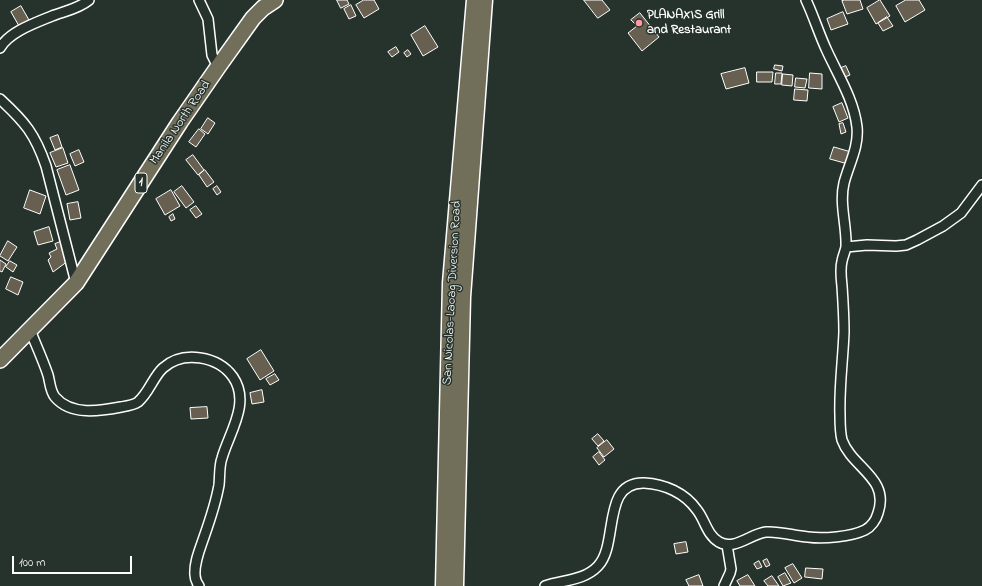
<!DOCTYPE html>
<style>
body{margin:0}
#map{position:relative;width:982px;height:586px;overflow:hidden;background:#26332d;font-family:"Indie Flower",sans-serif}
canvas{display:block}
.scale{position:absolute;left:12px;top:556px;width:120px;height:18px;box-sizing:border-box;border:2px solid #fff;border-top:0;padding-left:5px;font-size:12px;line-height:14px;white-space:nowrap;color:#fff;-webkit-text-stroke:3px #26332d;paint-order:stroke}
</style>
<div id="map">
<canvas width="982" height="586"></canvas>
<div class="scale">100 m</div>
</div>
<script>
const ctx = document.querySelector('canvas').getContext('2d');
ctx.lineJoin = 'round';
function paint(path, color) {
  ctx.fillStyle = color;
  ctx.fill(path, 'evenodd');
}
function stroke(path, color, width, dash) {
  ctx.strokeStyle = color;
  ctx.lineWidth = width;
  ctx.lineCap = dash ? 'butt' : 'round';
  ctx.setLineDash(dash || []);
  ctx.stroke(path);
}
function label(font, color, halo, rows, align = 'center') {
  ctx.font = font + ' "Indie Flower",sans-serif';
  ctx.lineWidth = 3;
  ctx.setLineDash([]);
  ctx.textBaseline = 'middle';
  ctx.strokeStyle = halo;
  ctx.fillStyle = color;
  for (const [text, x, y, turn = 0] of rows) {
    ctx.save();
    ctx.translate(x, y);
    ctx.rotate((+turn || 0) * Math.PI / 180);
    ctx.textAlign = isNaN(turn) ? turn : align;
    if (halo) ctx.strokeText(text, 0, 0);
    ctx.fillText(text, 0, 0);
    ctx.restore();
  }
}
const building = new Path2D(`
 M337 0H347L349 4 341 8Z
 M364 0H374L379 9 364 18 356 5Z
 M584 0H602L610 10 598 18Z
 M845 0H860L863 9 847 14 842 1Z
 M880 0 890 16 876 24 867 8Z
 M906 0H919L925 10 905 22 896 6Z
 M351 5 356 16 349 19 344 9Z
 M21 6 29 20 19 26 11 12Z
 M843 12 848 24 831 30 827 19Z
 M640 13 659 37 642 51 628 33 637 26 631 20Z
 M887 17 893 26 883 31 878 23Z
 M425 26 438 47 423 56 411 35Z
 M396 47 399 52 392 57 388 52Z
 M408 50 411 54 407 57 404 53Z
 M775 65 783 66 782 71 774 69Z
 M846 66 850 75 845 77 841 68Z
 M745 68 749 83 726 89 721 74Z
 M757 72H773L772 82H757Z
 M776 73H782L781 84H775Z
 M810 73 822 74V89L809 88Z
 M783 74 793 75 792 86 782 85Z
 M796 78 807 79 805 88 795 87Z
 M795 89 808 90 807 101 794 100Z
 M842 103 848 118 839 122 833 107Z
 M208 118 215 123 208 134 201 129Z
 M843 123 846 132 841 134 839 124Z
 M199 129 205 134 196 147 189 142Z
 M58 135 62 147 55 150 50 138Z
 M834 147 851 152 848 164 830 159Z
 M63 148 68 163 56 167 50 153Z
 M79 150 84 162 75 166 70 154Z
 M193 155 204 170 198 175 186 160Z
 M70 165 79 190 66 195 57 170Z
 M205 170 214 182 207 187 199 175Z
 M182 186 194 202 186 208 174 192Z
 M217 186 221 192 217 195 213 189Z
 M30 190 46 196 40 214 24 208Z
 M171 190 180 206 165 215 156 199Z
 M78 202 81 218 70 220 67 204Z
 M196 206 202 214 196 218 190 210Z
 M173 214 175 219 171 221 169 217Z
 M49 227 53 241 38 245 34 232Z
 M8 241 17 247 8 261 0 256Z
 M63 241 68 261 53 272 48 260 51 257 49 253 57 249 55 244Z
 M0 260 6 264 2 272 0 271Z
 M10 261 17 265 13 272 6 267Z
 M11 277 23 282 18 295 6 289Z
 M261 350 274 371 260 380 247 359Z
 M275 374 279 380 270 385 266 379Z
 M262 390 264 402 252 404 250 393Z
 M207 407 208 418 191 419 190 408Z
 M598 434 604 441 598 446 592 439Z
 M607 440 614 449 604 457 597 448Z
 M599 452 605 460 599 465 593 457Z
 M686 542 688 552 676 554 674 544Z
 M767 559 770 565 766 567 763 561Z
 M759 561 762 567 757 569 754 564Z
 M793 564 802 578 794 583 785 568Z
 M806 568 823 569 822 579 805 577Z
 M785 573 791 583 783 586 778 577Z
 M699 575 703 586H689L686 580Z
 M748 575 755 586H740L737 581Z
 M772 576 779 586H768L764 581Z`);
paint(building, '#675f50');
stroke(building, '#fff', 1);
const minor = new Path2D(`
 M199 0 208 19 212 55 218 67
 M806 0C814 17 819 34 827 51 838 75 854 100 857 127 859 147 849 164 844 183 839 204 847 226 846 247
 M0 48C9 32 35 23 52 16 65 11 78 9 89 0
 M0 99C25 122 35 134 46 166L76 283
 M30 330C36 345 43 360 48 375 50 382 50 391 55 397 71 416 100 411 121 407 127 406 134 405 138 402 149 393 153 377 163 368 183 350 218 356 233 377 251 403 229 433 222 458 219 466 220 476 219 485 216 502 210 520 204 537 200 549 194 562 195 575 195 579 197 583 199 586
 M545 586C562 580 584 581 598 566 619 544 601 482 644 483 665 484 685 493 697 510 705 520 707 535 719 542 734 551 750 534 766 532 780 531 794 536 808 537 823 539 851 537 865 530 871 527 876 520 878 513 890 478 852 468 842 440 840 432 840 423 840 415 839 387 843 360 844 332 844 317 843 301 842 286 841 277 840 269 842 261 843 256 845 252 846 247L867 245 896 246 906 245 917 240 943 226 961 213 982 185
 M724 586 730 573 731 569 727 545`);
const primary = new Path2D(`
 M443 586 450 283 474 0
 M456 586 463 297 485 0`);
const trunk = new Path2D(`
 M0 360 76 283 180 122 218 67 253 18 263 8 275 0`);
stroke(minor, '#fff', 12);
stroke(primary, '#fff', 17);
stroke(trunk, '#fff', 18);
stroke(minor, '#26332d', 9);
stroke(primary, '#716e59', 14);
stroke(trunk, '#716e59', 15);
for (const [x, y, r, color] of [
 [639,23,4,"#ff9aa2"]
]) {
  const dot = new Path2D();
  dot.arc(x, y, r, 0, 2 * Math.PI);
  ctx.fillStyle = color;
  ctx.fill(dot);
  stroke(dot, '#26332d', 1.5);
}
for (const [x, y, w] of [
 [141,183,12]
]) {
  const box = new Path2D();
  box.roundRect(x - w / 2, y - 10, w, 20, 3);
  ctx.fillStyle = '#26332d';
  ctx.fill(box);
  stroke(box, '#fff', 1);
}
label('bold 12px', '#fff', null, [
 ["1",141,183]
]);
label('bold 13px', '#fff', '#26332d', [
 ["PLANAXIS Grill",647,16],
 ["and Restaurant",647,31]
], 'left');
label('13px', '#fff', '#26332d', [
 ["Manila North Road",181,123,-56],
 ["San Nicolas-Laoag Diversion Road",453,293,-87]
]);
</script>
